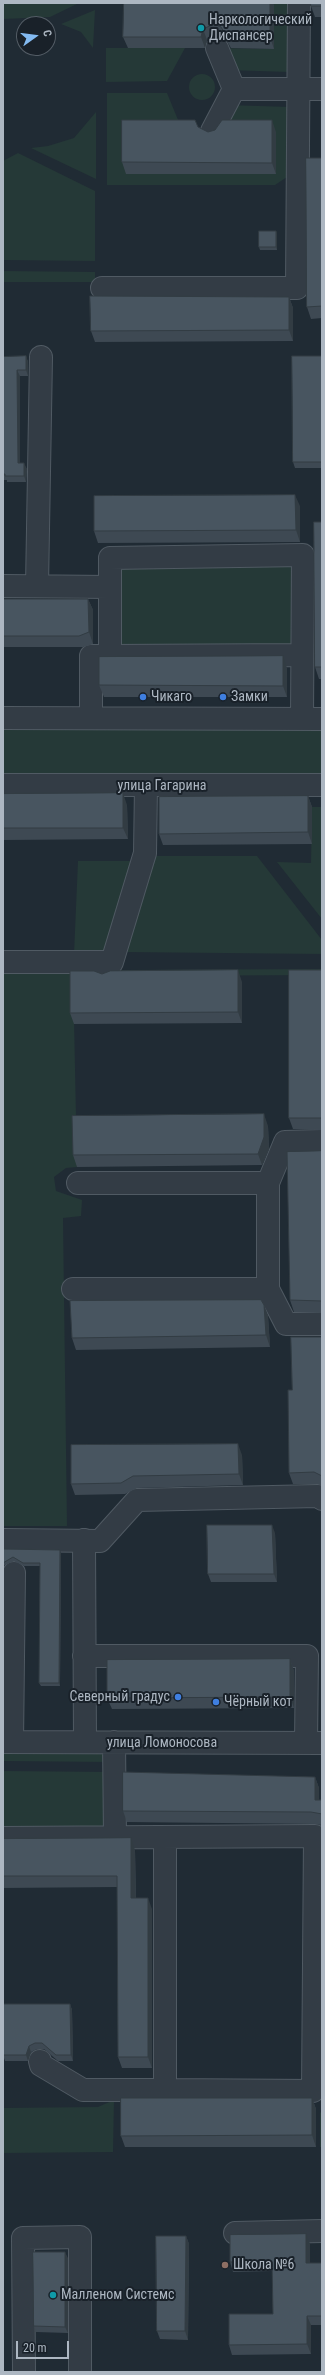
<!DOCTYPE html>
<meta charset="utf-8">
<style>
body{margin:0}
#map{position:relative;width:325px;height:2375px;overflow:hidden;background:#202b34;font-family:"Roboto Condensed",sans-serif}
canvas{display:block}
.frame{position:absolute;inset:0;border:4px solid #adb7c2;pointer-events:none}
.north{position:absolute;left:16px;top:16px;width:40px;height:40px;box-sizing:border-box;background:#192129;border:1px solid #545d66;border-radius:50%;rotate:76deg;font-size:11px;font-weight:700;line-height:16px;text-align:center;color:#adb7c2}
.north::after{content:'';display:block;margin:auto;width:14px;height:18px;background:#83baf1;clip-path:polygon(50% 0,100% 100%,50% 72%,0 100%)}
.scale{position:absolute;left:16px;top:2341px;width:53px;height:18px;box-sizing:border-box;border:2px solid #adb7c2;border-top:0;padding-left:5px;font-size:12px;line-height:14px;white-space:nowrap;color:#adb7c2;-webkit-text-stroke:3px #192129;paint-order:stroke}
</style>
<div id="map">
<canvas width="325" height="2375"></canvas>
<div class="frame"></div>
<div class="north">С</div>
<div class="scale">20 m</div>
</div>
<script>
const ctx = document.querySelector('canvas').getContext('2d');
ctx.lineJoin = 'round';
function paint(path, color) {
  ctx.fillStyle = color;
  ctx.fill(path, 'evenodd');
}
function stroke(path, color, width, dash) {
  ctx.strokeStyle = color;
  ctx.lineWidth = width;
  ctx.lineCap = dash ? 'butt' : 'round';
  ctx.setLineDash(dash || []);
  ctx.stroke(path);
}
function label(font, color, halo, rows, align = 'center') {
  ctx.font = font + ' "Roboto Condensed",sans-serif';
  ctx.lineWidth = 4;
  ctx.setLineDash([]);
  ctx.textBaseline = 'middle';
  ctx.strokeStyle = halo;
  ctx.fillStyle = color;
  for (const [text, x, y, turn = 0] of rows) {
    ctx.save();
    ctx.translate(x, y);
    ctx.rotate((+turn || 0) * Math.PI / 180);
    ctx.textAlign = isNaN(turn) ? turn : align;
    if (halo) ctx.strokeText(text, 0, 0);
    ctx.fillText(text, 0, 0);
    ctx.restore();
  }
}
paint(new Path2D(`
 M3 3H79L50 17 3 19Z
 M263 3H289L290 72 226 70 217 48 274 49Z
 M95 10 93 48 81 32 61 24Z
 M106 48H185L167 81 106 82Z
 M189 87a13 13 0 1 1 26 0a13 13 0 1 1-26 0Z
 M107 93H167L183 132 212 131 226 105 291 107 290 175 275 185H107Z
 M96 112V179L31 148 48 146 74 138Z
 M18 153 95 191V261L3 260V161Z
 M3 271 95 272V282H3Z
 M312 559V649L113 651V561Z
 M3 727 322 728V775L3 774Z
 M312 807H322V919L277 862 311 863Z
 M149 856H257L322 940V954L124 952Z
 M78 861H134L108 954H74Z
 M3 969H73L77 1167 66 1168 54 1177 56 1191 82 1200 81 1216 63 1218 67 1526H3Z
 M322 969V975L125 976 121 970Z
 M3 1748H111V1762L3 1761Z
 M3 1771 111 1772 113 1834 3 1836Z
 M114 2100 113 2152 3 2153V2108L98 2107Z
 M320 2112 322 2114V2147H320Z`), '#253937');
const minor = new Path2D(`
 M217 48 234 89H322
 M212 131 234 89
 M102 288H297L299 3
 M3 586 110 587
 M37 586 41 357
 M301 655 110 656V558L303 555 302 719
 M3 718 322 719
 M91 718V656H110
 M3 785H322
 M3 962H112
 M106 973 112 962 145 853 146 786
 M322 1141 285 1142 268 1183V1289L286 1324H322
 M78 1183H268
 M73 1289H268
 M3 1540 100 1541 137 1500 318 1496 322 1499
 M84 1540 85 1742
 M84 1656H307L306 1743
 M3 1742 322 1743
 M12 1742 14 1573
 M114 1742 115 1837
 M3 1838 315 1836 313 2091 165 2090V1837
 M40 2061 41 2065 83 2090H165
 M235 2233 322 2231
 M24 2372 23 2238 80 2237V2372`);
stroke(minor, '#505a63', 24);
stroke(minor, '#333c45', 22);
paint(new Path2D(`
 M270 3H273L274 7V49L231 48 225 38 218 36 207 40 205 48H128L123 37Z
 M322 3V17H315L311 6Z
 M198 127 208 132 215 130 276 132V174H126L122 162Z
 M322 158V318L311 319 307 307Z
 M276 231 277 234V250H260L259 247Z
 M289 297 293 308V341L95 342 91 331Z
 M26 356 28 362V376H20V463L27 469 26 482H7V480H3V357Z
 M322 356V468H295L293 462Z
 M300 506V542L98 543 94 531Z
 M322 522V679H319L315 667Z
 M3 599H88L93 610V644L83 647H3Z
 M287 668V697H104L99 685Z
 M3 794 127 805 128 839 3 840Z
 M308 796 312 807V844L163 845 159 834Z
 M322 970V1130L293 1129 289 1118Z
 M102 974 242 982V1023L74 1024 70 1013Z
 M268 1126 269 1149 262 1165 77 1167 73 1155Z
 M322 1151V1313L294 1312 290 1300Z
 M264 1305 268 1316 270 1347 76 1350 72 1338Z
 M322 1337V1485L318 1484H293L289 1473 292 1390Z
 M242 1455 243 1485 137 1488 125 1494 75 1495 71 1484Z
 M275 1533 277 1582H211L208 1574Z
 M3 1549 60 1550 61 1553 60 1686H41L39 1683 40 1566H24L14 1561 3 1566Z
 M290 1659 294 1671V1708L112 1709 107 1698Z
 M315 1777 319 1788V1800H322V1825L315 1824 127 1822 123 1811Z
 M3 1839 135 1850 136 1898 152 1909V2068H122L118 2057 117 1887 3 1888Z
 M70 2004 72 2010 73 2061H58L44 2049H37L31 2052 28 2061H5L3 2055Z
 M312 2098 316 2109V2147H125L121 2136Z
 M186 2236 189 2244 188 2340 160 2339 157 2331Z
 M310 2244V2263H322V2325H311V2354L232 2355 229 2345 273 2314 272 2271 233 2272 230 2262Z
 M68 2258V2333L36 2332 34 2326Z`), '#3e4953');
paint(new Path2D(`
 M270 3H273L274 7V49L270 37Z
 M203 29 207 40 205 48 201 37Z
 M272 120 276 132V174L272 163Z
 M276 231 277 234V250L276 247Z
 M289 297 293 308V341L289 330Z
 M26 356 28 362V376L26 370Z
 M17 370 20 376V469L18 463Z
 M24 463 27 469 26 482 24 476Z
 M295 495 300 506V542L296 530Z
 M88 599 93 610V644L89 632Z
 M283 656 287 668V697L283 686Z
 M123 793 127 805 128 839 123 828Z
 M308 796 312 807V844L308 832Z
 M238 970 242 982V1023L238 1012Z
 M264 1114 268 1126 269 1149 262 1165 258 1154Z
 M264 1305 268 1316 270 1347 266 1335Z
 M238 1444 242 1455 243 1485 239 1474Z
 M272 1525 275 1533 277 1582 274 1574Z
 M60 1550 61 1553 60 1686 59 1683Z
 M290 1659 294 1671V1708L290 1697Z
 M315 1777 319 1788V1812L315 1800Z
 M131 1838 135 1850 136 1909 131 1898Z
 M148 1898 152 1909V2068L148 2057Z
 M70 2004 72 2010 73 2061 71 2055Z
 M29 2046 31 2052 28 2061 26 2055Z
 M312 2098 316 2109V2147L312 2135Z
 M306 2234 310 2244V2273L306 2263Z
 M186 2236 189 2244 188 2340 185 2331Z
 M65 2252 68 2258V2333L65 2327Z
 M307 2316 311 2325V2354L307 2344Z`), '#323c43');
const building = new Path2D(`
 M124 3H270V37H227L221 27 214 24 203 29 201 37H123Z
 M311 3H322V6H311Z
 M122 120H195L198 127 208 132 215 130 222 120H272V163L122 162Z
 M306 158H322V306L307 307Z
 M259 231H276V247H259Z
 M90 296 289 297V330L91 331Z
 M26 356V370H17L18 463H24V476H5V474H3V357Z
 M292 356H322V462H293Z
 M295 495 296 530 94 531V496Z
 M314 522H322V667H315Z
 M3 599H88L89 632 79 636H3Z
 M283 656V686L99 685V657Z
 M123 793V828H3V794Z
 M308 796V832L159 834V797Z
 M238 970V1012L70 1013V971H94L102 974 110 971Z
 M289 970H322V1118H289Z
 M264 1114V1137L258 1154 73 1155 72 1116Z
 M322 1151V1301L290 1300 287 1152Z
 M261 1300 264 1305 266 1335 72 1338 70 1301Z
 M291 1337H322V1476L314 1472 289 1473 288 1390H292Z
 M238 1444 239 1474 133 1476 121 1483 71 1484V1445Z
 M207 1525H272L274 1574H208Z
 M3 1549 60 1550 59 1683H39L40 1563H23L13 1557 3 1563Z
 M290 1659V1697L107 1698V1660Z
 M123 1772 315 1777V1800H322V1814L311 1812 123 1811Z
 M131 1838V1898H148V2057H118L117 1876H3V1839Z
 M3 2004H70L71 2055H56L42 2043H35L29 2046 26 2055H3Z
 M121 2098H312V2135L121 2136Z
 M306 2234V2263H322V2316H307V2344L229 2345V2314H273L272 2262H230V2235Z
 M156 2236H186L185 2331H157Z
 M33 2252H65V2327L34 2326Z`);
paint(building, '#485560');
stroke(building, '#323c43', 1);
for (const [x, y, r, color] of [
 [201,28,4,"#0f9aa8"],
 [143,697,4,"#3f7fe0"],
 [223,697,4,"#3f7fe0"],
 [178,1697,4,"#3f7fe0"],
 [216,1702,4,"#3f7fe0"],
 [225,2265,4,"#8d6e63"],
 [53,2295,4,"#0f9aa8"]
]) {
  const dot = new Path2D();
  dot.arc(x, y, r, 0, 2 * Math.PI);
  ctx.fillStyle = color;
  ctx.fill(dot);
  stroke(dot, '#192129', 1.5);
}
label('14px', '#adb7c2', '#192129', [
 ["Наркологический",209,20],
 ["Диспансер",209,36],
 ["Чикаго",151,697],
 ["Замки",231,697],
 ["Северный градус",170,1697,"right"],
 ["Чёрный кот",224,1702],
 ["Школа №6",233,2265],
 ["Малленом Системс",61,2295]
], 'left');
label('14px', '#adb7c2', '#192129', [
 ["улица Гагарина",162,786],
 ["улица Ломоносова",162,1743]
]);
</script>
